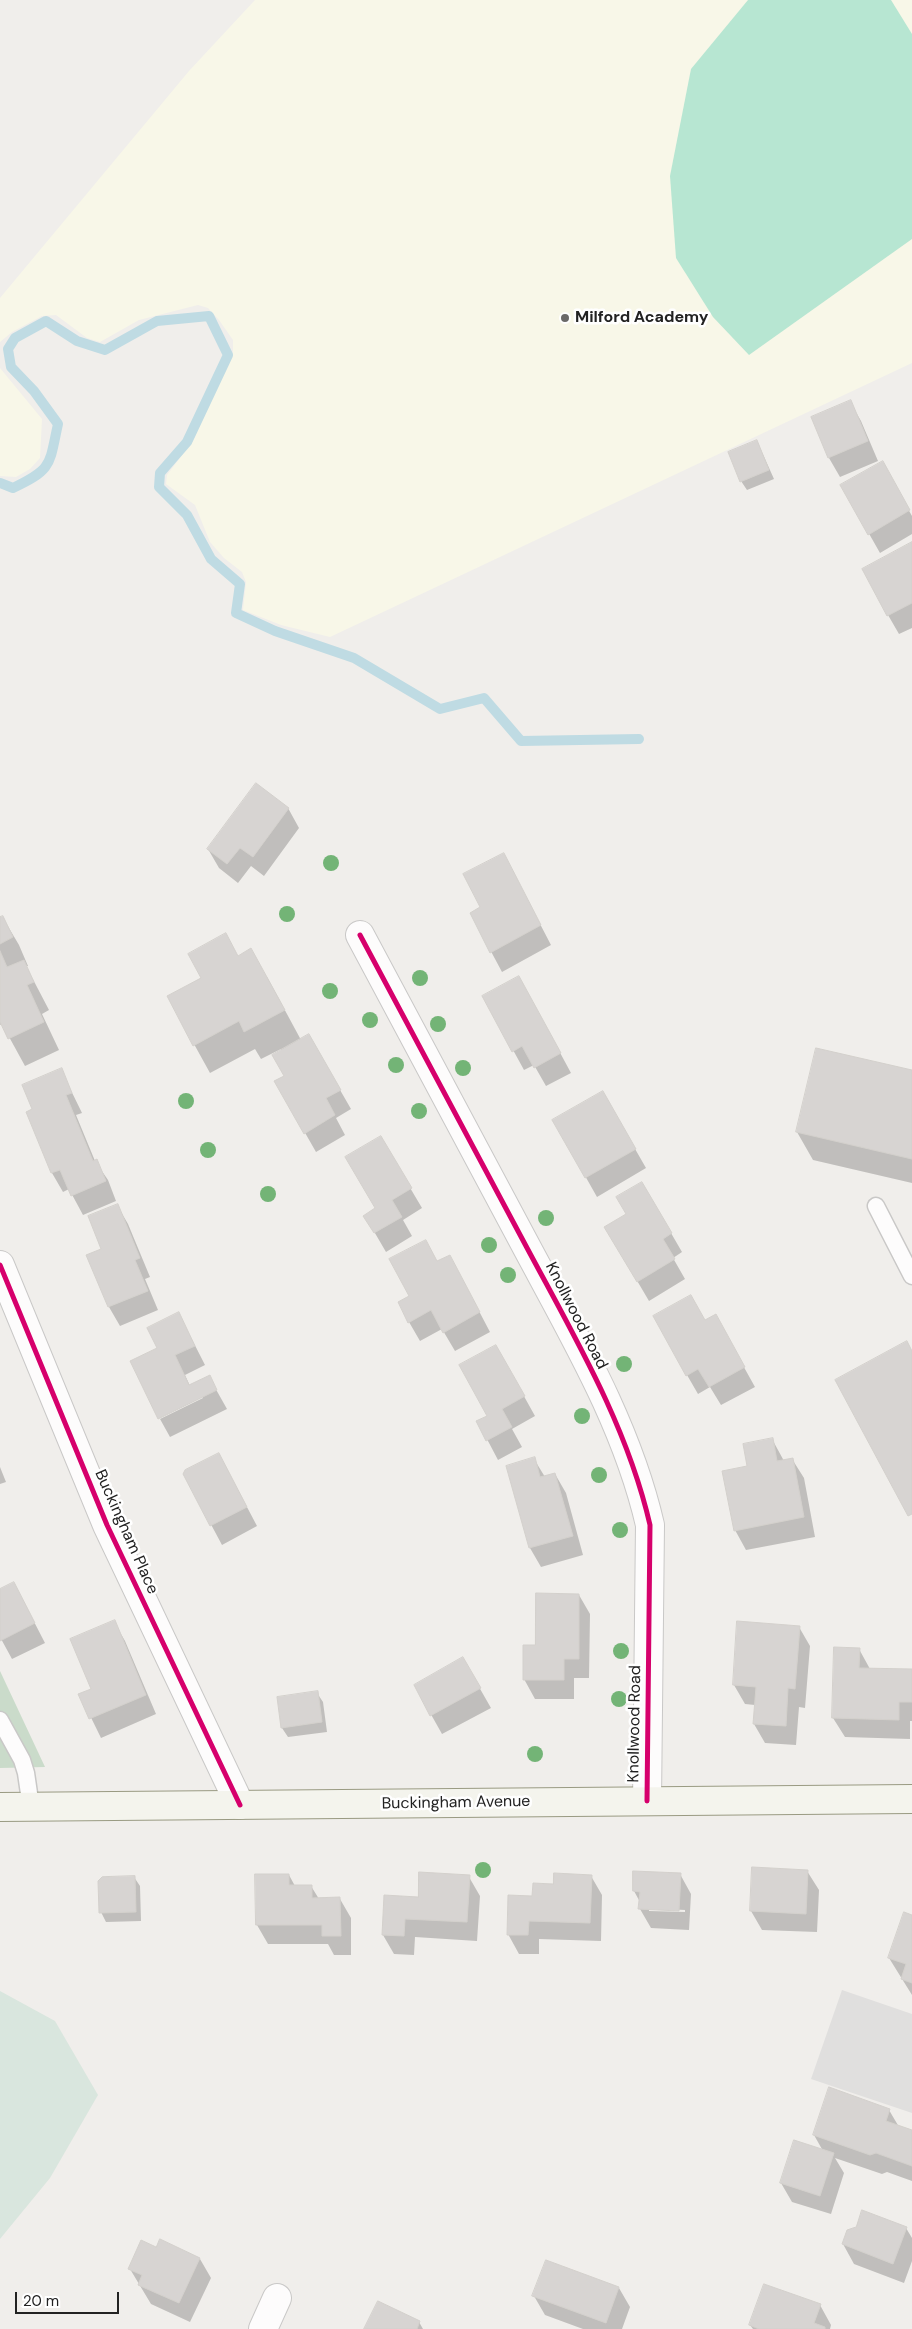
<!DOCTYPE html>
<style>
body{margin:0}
#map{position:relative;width:912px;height:2329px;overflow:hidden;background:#f0eeeb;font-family:"DM Sans",sans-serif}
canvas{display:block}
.scale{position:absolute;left:15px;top:2292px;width:104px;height:22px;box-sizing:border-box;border:2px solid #222;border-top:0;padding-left:6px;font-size:15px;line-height:18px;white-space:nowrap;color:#222;-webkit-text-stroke:4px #fff;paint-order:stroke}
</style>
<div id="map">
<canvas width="912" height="2329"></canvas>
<div class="scale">20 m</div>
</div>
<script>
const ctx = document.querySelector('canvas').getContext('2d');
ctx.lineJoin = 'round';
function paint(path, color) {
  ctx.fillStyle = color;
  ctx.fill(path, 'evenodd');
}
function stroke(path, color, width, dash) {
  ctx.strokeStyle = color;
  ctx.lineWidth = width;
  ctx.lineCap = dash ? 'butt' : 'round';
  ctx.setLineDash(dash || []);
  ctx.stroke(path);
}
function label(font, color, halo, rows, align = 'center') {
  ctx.font = font + ' "DM Sans",sans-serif';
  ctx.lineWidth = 5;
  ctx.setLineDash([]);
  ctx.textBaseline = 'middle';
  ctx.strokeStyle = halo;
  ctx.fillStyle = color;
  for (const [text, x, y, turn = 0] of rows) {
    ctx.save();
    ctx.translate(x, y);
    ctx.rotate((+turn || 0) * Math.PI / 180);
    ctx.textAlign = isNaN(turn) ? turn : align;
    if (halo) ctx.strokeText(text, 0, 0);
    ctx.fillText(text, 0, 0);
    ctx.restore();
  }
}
paint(new Path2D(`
 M255 0H912V363L330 637 281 625 243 610 246 582 242 572 224 558 210 542 195 505 166 484 167 475 193 441 233 352V340L219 320 208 308 198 305 139 320 100 342 87 338 56 315 42 316 12 332 0 342V298L189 71Z
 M0 368 42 419 40 458 30 469 16 477 0 476Z`), '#f8f7e8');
paint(new Path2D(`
 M0 1991 55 2021 98 2095 50 2178 0 2239Z`), '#d9e6de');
paint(new Path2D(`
 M0 1671 45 1767 0 1768Z`), '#cadbca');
paint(new Path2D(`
 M748 0H891L912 34V239L749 355 713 317 676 258 670 176 691 69Z`), '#b7e6d2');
paint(new Path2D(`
 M842 1990 912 2014V2113L811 2079Z`), '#e0dfde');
paint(new Path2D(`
 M850 402 861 421 878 461 840 477 829 458 812 417Z
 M757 441 774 479 747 490 741 481Z
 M882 463 912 516V534L880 553 842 486Z
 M912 543V628L899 634 888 615Z
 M288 808 299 828 264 876 251 866 238 883 219 868 208 849Z
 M514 874 551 945 502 972 471 914 482 908Z
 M3 918 19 945 28 966H26L49 1010 42 1014 59 1050 25 1066 2 1024 0 1025V919Z
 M238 957 267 977 301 1040 309 1036 351 1109 336 1118 345 1135 316 1152 276 1082 285 1076 281 1049 261 1059 255 1049 210 1073 168 997Z
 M484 997H530L571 1073 546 1086 534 1065 524 1070Z
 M61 1070 82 1113 76 1115 95 1161 108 1180 116 1201 83 1215 69 1189 63 1192 52 1173 27 1112 33 1110Z
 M912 1071V1183L813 1160 797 1132Z
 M603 1093 646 1168 597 1197 554 1121Z
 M380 1137 422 1208 403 1220 412 1236 386 1252 365 1216 377 1208Z
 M642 1183 682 1252 673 1258 685 1279 649 1301 606 1228 628 1215Z
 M117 1205 128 1224 150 1277 145 1279 158 1310 120 1326 109 1307 103 1250Z
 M437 1263 460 1275 490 1332 455 1351 442 1329 420 1341 409 1322Z
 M179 1314 205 1365 185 1375 190 1386 209 1377 227 1409 170 1437 160 1419 203 1398 202 1396 159 1417V1349Z
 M704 1322 726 1335 755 1387 721 1405 710 1387 698 1394 687 1375Z
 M496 1346 535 1416 512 1429 522 1447 498 1460 478 1422 489 1416Z
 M772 1439 784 1461 792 1459 804 1478 815 1537 746 1550 735 1530 748 1467Z
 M219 1454 257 1526 222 1545 184 1474Z
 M534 1459 545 1477 555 1474 566 1493 583 1555 541 1567 530 1548 508 1467Z
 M0 1467 6 1482 0 1484Z
 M14 1583 45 1643 12 1659 0 1637V1590Z
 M579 1595 590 1614 589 1678H574V1699H535L524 1679 536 1646Z
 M114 1622 125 1641 156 1714 101 1738 80 1695 93 1689Z
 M799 1627 810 1646 805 1708 799 1707 796 1745 765 1743 754 1724 755 1705 745 1704 734 1685Z
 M859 1649 870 1669 912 1671V1721H910V1739L845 1737 833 1718Z
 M463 1659 491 1708 442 1734 415 1686Z
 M317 1693 323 1702 327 1732 288 1737 282 1728Z
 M807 1871 819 1890 817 1932 762 1930 751 1911Z
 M680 1874 691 1894 689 1930 651 1928 640 1909V1902L634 1891ZM649 1908 685 1910V1912L649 1911Z
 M289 1875 295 1886H311L319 1899H340L351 1918V1955H334L328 1944H268L257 1925Z
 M591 1876 602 1895 601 1941 539 1939V1954H519L508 1934 533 1897 554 1885Z
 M134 1877 140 1886 141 1921 106 1922 101 1912Z
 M469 1877 480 1896 477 1941 415 1937 414 1955 394 1954 383 1935 419 1899Z
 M912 1916V1995L889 1958Z
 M889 2110 899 2127 912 2131V2181L887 2172 882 2174 835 2158 844 2173 831 2214 792 2202 781 2183 823 2151 814 2135Z
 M906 2228 912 2238V2261L904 2283 854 2264 843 2244 848 2231Z
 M156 2249 200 2259 211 2278 190 2322 151 2304 130 2269Z
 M546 2261 619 2288 630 2307 622 2329H583L545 2315 534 2296Z
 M820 2305 831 2325 830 2329H753L750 2325Z
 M419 2322 423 2329H366Z`), '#0003');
stroke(new Path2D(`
 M0 483 13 488C53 469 49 465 58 424L34 391 11 367 8 349 15 338 46 321 77 341 105 350 157 321 209 316 228 355 187 442 160 473 159 487 187 515 211 559 240 584 236 613 275 631 354 658 440 709 484 698 521 741 639 739`), '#bfdbe3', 10);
const building = new Path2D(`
 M851 400 868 441 828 458 811 417Z
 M757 440 769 470 740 482 728 452Z
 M883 461 910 510 868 535 840 485Z
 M912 542V603L887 616 862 569Z
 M256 783 289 808 253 857 240 848 227 864 207 849Z
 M504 853 541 925 490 953 470 913 480 907 463 874Z
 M3 916 13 937 0 944V917Z
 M226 933 238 956 251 948 285 1010 244 1032 239 1021 193 1046 167 996 201 978 188 954Z
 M0 951 7 967 24 960 34 982 27 985 44 1022 8 1039 0 1022Z
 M519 976 561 1053 534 1068 522 1046 512 1052 482 996Z
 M309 1034 341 1090 326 1098 335 1115 304 1134 274 1081 284 1076 272 1055Z
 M816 1048 912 1070V1159L796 1132Z
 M62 1068 72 1093 66 1095 93 1161 97 1159 106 1181 71 1196 60 1170 51 1173 26 1112 32 1109 22 1085Z
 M603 1091 636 1149 585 1178 552 1120Z
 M381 1136 412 1188 392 1200 402 1217 374 1233 363 1216 375 1208 345 1157Z
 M642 1182 672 1233 663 1239 675 1259 637 1282 604 1227 626 1214 616 1197Z
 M118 1204 140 1258 135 1260 148 1291 108 1307 86 1255 101 1249 88 1216Z
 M426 1240 437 1261 450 1255 480 1312 443 1333 431 1310 408 1323 398 1302 409 1296 389 1259Z
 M691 1295 705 1320 716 1314 745 1367 709 1387 698 1369 686 1376 653 1316Z
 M179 1312 195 1346 175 1355 189 1385 210 1375 217 1390 158 1419 130 1361 157 1348 147 1328Z
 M907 1341 912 1351V1514L908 1516 835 1380Z
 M496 1345 525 1396 502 1409 512 1427 486 1441 476 1421 487 1416 459 1365Z
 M773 1438 777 1461 793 1458 804 1517 734 1531 722 1471 747 1466 743 1444Z
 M219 1453 247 1507 210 1526 183 1474 185 1470Z
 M535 1457 540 1477 555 1473 573 1536 529 1548 506 1466Z
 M14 1582 35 1623 0 1641V1589Z
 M536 1593 579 1594V1659H564V1680H523V1645H535Z
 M115 1620 146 1695 89 1719 78 1694 91 1689 70 1639Z
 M737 1621 800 1626 795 1689 788 1688 786 1726 753 1724 756 1687 733 1685Z
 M834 1647 860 1648 859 1668 912 1669V1702H899V1720L832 1718Z
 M463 1657 481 1688 430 1716 414 1685Z
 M318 1691 322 1722 281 1728 277 1697Z
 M752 1867 808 1870 806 1914 750 1911Z
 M633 1871 681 1873 679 1911 638 1909 640 1892 633 1891Z
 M419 1872 470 1875 467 1922 405 1919 404 1936 382 1935 384 1895 418 1897Z
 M554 1873 592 1875 590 1923 529 1921 528 1935H507L508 1895 532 1896 533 1883 553 1884Z
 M255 1874H289V1885H312V1898L340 1897 341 1936H322V1925H256Z
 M135 1876 136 1912 99 1913 98 1881 102 1877Z
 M904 1912 912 1915V1983L901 1979 906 1964 888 1958Z
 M829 2087 890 2109 886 2121 912 2130V2166L876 2153 870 2155 813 2135Z
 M794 2140 834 2153 820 2196 780 2183Z
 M862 2210 907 2227 893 2264 842 2244 847 2230 856 2227Z
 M160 2239 200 2258 179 2303 138 2285 142 2275 128 2269 141 2240 156 2247Z
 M546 2260 619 2287 606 2323 532 2296Z
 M764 2284 821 2304 814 2323 825 2327V2329H759L749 2325Z
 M378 2301 420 2321 417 2329H364Z`);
paint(building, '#d7d4d2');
stroke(building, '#d3d0cc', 1);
const service = new Path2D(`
 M876 1206 912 1276
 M0 1720 22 1760 26 1773 31 1807`);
const minor = new Path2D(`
 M360 935C415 1039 471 1142 526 1246 574 1336 627 1425 650 1525L647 1801
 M0 1265 107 1525 240 1805
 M263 2329 277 2298`);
const secondary = new Path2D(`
 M0 1807 912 1799`);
stroke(service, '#c9c8c7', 19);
stroke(minor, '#c9c8c7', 30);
stroke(secondary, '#999a82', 30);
stroke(service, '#fdfcfc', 16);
stroke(minor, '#fdfcfc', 28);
stroke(secondary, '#f4f4ed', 28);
stroke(new Path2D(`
 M360 935C415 1039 471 1142 526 1246 574 1336 627 1425 650 1525L647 1801
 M0 1265 107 1525 240 1805`), '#d6006c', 5);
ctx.fillStyle = '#73b476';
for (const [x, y] of [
 [331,863],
 [287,914],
 [420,978],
 [330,991],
 [370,1020],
 [438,1024],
 [396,1065],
 [463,1068],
 [186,1101],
 [419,1111],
 [208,1150],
 [268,1194],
 [546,1218],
 [489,1245],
 [508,1275],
 [624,1364],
 [582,1416],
 [599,1475],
 [620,1530],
 [621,1651],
 [619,1699],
 [535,1754],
 [483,1870]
]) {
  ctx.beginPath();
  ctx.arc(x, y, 8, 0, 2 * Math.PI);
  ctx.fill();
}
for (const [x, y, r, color] of [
 [565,318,5,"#6a6968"]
]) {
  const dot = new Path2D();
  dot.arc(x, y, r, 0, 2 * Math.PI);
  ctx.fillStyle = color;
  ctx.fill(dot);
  stroke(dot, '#fff', 2);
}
label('bold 16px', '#222', '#fff', [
 ["Milford Academy",575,318]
], 'left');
label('16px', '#222', '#fff', [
 ["Knollwood Road",576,1316,63],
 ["Buckingham Place",126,1532,66],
 ["Knollwood Road",635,1724,-89],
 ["Buckingham Avenue",456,1803,-1]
]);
</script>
